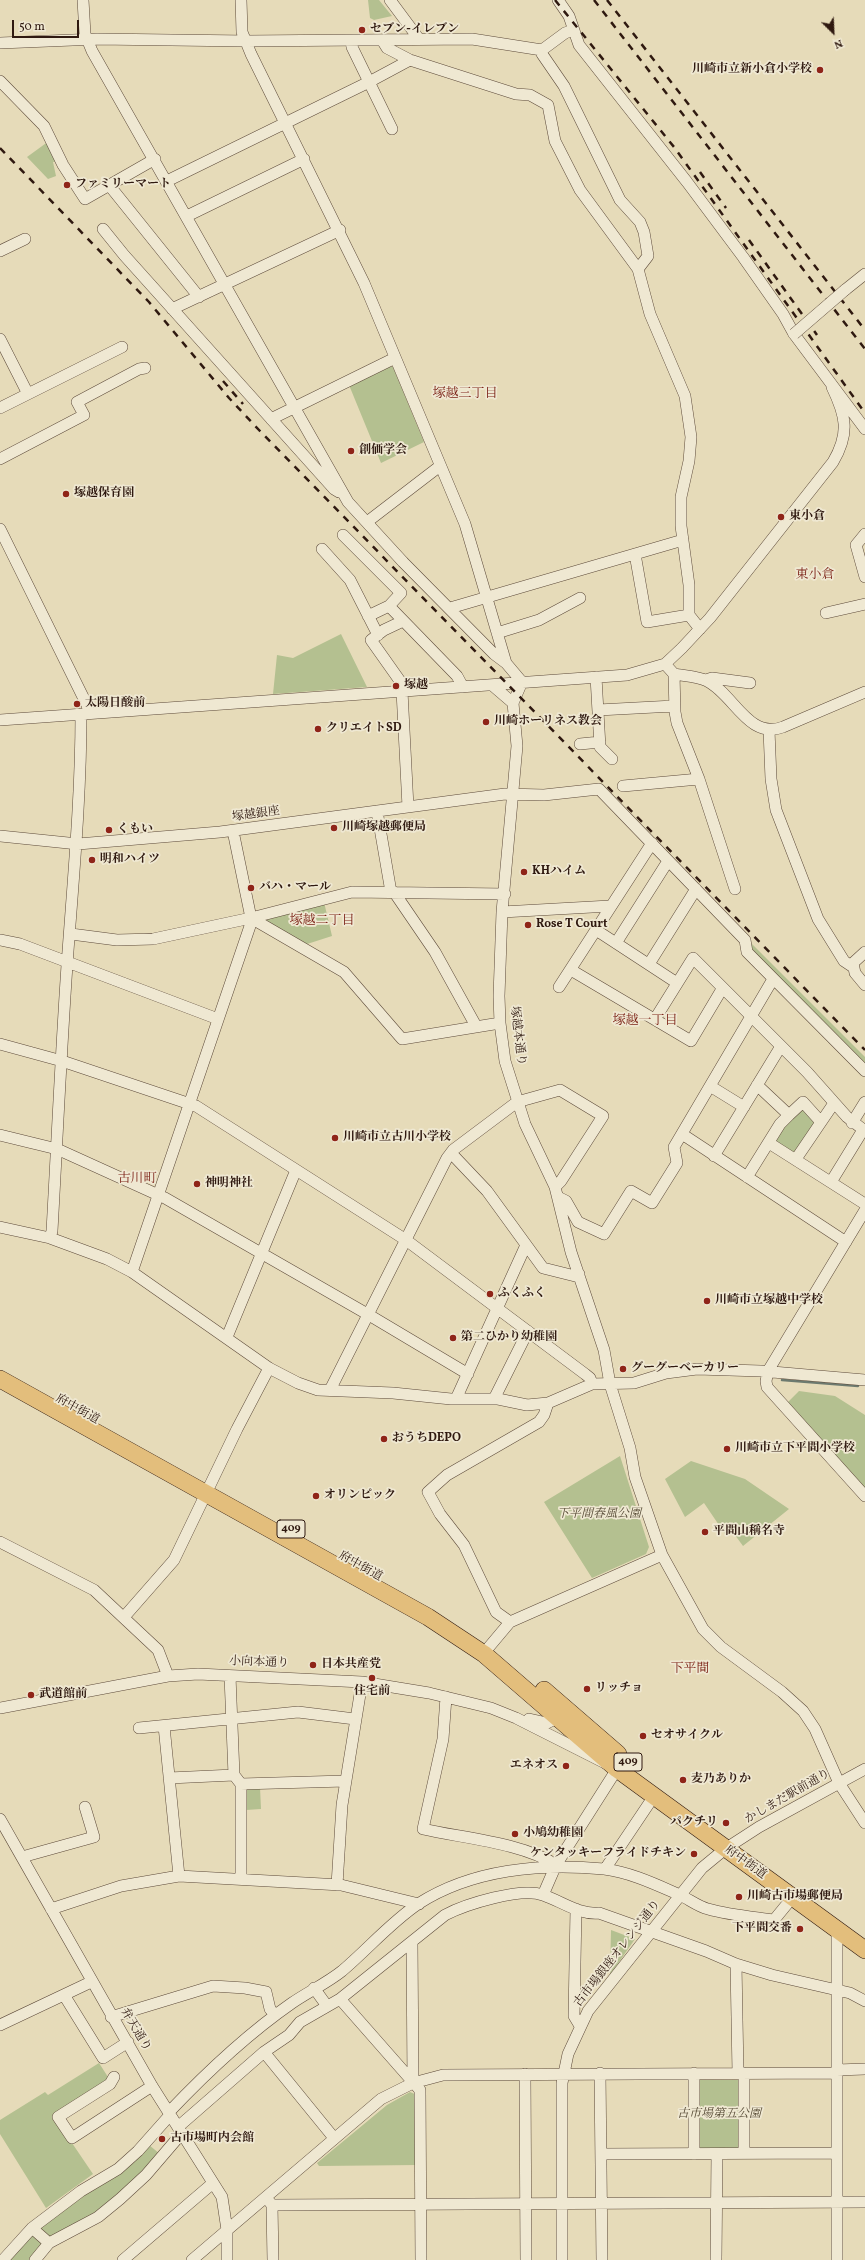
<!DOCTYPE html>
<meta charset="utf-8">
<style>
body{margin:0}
#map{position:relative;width:865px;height:2260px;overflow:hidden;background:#e6dbb9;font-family:Vollkorn,serif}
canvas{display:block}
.north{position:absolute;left:813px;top:12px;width:40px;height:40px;-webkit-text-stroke:3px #efe8d2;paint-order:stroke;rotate:156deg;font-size:11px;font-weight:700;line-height:16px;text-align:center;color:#2f1910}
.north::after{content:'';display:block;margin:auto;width:14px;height:18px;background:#2f1910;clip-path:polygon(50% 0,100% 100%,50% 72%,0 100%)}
.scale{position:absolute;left:12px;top:20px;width:67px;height:18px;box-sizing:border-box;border:2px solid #2f1910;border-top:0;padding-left:5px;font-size:12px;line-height:14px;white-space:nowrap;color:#2f1910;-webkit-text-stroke:3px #efe8d2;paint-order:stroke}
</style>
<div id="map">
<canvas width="865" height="2260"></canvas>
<div class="north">N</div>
<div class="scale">50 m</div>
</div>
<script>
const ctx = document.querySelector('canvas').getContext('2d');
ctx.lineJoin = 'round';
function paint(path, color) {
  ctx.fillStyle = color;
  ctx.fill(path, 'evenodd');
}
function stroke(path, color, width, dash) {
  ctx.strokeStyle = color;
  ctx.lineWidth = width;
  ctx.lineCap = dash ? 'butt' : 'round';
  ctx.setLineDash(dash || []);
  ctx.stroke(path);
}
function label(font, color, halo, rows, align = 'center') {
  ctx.font = font + ' Vollkorn,"Noto Serif JP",serif';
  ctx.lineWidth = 3.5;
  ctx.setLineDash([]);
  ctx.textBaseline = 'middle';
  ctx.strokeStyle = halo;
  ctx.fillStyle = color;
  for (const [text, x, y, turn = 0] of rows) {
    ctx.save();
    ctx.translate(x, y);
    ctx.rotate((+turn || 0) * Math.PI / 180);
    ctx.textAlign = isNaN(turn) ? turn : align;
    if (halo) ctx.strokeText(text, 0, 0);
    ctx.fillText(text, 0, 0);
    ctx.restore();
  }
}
paint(new Path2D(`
 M368 0H379L392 16 374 20 370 18Z
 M49 141 58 161 53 162 56 176 48 179 27 157Z
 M388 365 393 367 424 442 381 463 349 385Z
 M341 634 367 687 273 694 277 655 293 658Z
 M324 902 332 936 304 945 257 919Z
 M749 941 865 1057V1064L754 953Z
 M803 1108 816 1123 796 1154 775 1141 783 1125Z
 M799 1391 835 1396 865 1415V1490L787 1403Z
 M620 1456 649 1547 646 1554 592 1578 544 1502Z
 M691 1461 745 1479 789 1509 743 1546 732 1531 725 1534 704 1503 685 1517 665 1479Z
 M244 1787H260L261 1809 246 1810Z
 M611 1930 635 1939 610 1975Z
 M99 2063 108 2077 107 2081 53 2115 93 2174 46 2208 0 2134V2120L45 2092 48 2095Z
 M697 2080H740L741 2150H697Z
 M410 2092 417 2095 418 2165 319 2166 317 2163 387 2105Z
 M149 2145 160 2154 143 2173 97 2215 49 2239 37 2228Z
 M32 2232 43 2244 31 2260H7Z`), '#b4c090');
stroke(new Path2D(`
 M782 1380 858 1386`), '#6d7a6f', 2.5);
const minor = new Path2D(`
 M83 0 85 34 92 51 348 502 403 562 494 654 506 663
 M241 0 242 32 251 54 364 283 465 524 506 663 522 682 513 703
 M390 0 419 39
 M558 0 569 16 579 45 687 182 743 257 783 314 794 334 865 429
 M382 40 387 48 410 60 516 94 530 95 548 105 555 141 580 190 638 269 650 314 685 396 691 437 689 461 681 497V526L689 585V615L700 629
 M351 41 352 47 392 129
 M0 43 97 39 246 41 472 39 542 50 565 33 573 30
 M542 50V54L564 86 620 200 640 222 644 232 648 256 638 269
 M0 81 44 126 63 165 85 199 155 159
 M167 181 369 82 410 60
 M109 185 199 297
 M187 216 304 159
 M103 229 124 255 334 489 339 492
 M0 251 25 239
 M845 290 865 274
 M172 309 340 230
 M0 339 28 394
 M0 408 122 347
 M271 419 395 358
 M0 459 84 415 77 402 139 369 145 368
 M367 522 440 466
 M0 529 87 705 89 713
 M865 534 856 545 865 577
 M343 535 401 593 389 606 457 676 463 687
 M322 549 350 580 378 635
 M635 554 647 622 689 615
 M450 608 683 540
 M826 613 865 604
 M368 616 389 606
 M403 621 384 630 371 640 400 681 402 691 408 807
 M497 633 539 620 580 598
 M665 664 674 674 675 712 677 723 699 779 735 889
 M674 674C684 676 698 676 707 681 734 694 748 740 783 727L865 692
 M596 677 600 747 612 759
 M706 680 712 678 750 683
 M492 685 513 703 517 746 502 912 499 996 500 1023 505 1061 525 1124 555 1187 571 1252 604 1350 610 1384 630 1448 635 1477 662 1555 703 1629 721 1647 782 1692 803 1711 815 1729 839 1783 865 1823
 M598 710 674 706
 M0 720 627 675 665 664 682 648 710 618 833 462C850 433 846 416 832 387
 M769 730 771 779 776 810 818 919 844 961 853 967
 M580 744 600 742
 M623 786 699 779
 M377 811 391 892
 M0 836 78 844 220 832 505 794 544 795 599 789 745 940 747 952 865 1071
 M394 892 435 952 476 1026
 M502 912 610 906
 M251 918 352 892 505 894
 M596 930 677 983
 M71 934 117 940 153 939 251 918 344 972 402 1039 500 1023
 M0 940 20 944 218 1019
 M616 943 668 861
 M865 952 853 963 855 973 865 985
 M649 964 696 889
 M571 970 691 1041 722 989
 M559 987 652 843
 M655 1019 693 958 807 1072 847 1117 865 1131
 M0 1044 62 1061 196 1106 406 1240 585 1374 590 1378 592 1384
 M710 1086 744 1107
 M789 1115 803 1102 821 1122
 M852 1123 865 1102
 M682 1134 846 1242
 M0 1135 57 1149 165 1198 369 1315 468 1374
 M769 1143 865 1204
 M451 1153 487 1191 543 1268 575 1276 579 1274
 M714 1156 781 1046
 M796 1159 834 1103
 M747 1177 780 1124 789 1115 757 1085
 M831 1182 863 1130
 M558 1197 566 1201 578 1222 604 1234 631 1191 652 1203 677 1163 674 1147 773 979
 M865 1210 768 1371 766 1381 767 1387 865 1496
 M0 1227 50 1238 107 1259 132 1272 269 1368 298 1383 318 1390 393 1393 451 1399H498L527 1405 548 1403 592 1384 634 1383 666 1373 697 1369 761 1371 865 1380
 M50 1238 52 1231C57 1142 61 1053 67 965 73 881 81 798 81 714
 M132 1272 250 926 251 918 233 831
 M227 1337 296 1170
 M330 1390 447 1158 453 1150 517 1102 560 1090 603 1116 561 1181 555 1187
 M456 1399 526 1245
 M494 1399 528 1331
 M0 1542 94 1590 158 1650 168 1676
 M124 1617 174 1560 237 1429 269 1368
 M510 1622 496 1612 464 1545 440 1514 428 1492 447 1475 539 1422 544 1415 548 1403
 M489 1647 510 1622 662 1555
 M230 1676 234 1775 241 1784V1879
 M446 1697 443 1739 423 1829C462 1838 524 1843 556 1865
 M0 1708 168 1676 198 1674 362 1682 429 1693 491 1708 516 1718 617 1769 556 1865 543 1895
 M529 1719 547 1723 561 1716
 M164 1726 179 1876
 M139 1728 298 1712 355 1719
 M169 1778 234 1775
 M241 1784 345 1781
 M0 1819 152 2086 222 2197 227 2230V2260
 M22 1857 94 1837 85 1807
 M605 1869 654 1796
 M337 1885 342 1805 362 1682
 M51 1909 121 1886 179 1876 341 1885 419 1904
 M576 1909 574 2016 580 2026
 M412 1942 413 2083
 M736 1964 738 2073
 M314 1988 327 2006
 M64 1995 103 2058 128 2042
 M340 1999 420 2090 421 2260
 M111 2017 213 1986 245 1988 266 1992 270 2009 275 2015
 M0 2025 91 1982
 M264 2052 334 2138
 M837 2070 865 2069
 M600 2073 602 2260
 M694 2073V2154
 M525 2074 526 2260
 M114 2077 110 2084 58 2117 72 2138 152 2086
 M169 2112C207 2072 246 2035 292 2003 308 1992 327 1983 342 1971 368 1949 390 1923 418 1904 472 1869 542 1863 604 1869 630 1872 657 1885 680 1895 690 1900 699 1907 708 1909 729 1915 753 1917 774 1920L792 1898
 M178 2127 264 2052 289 2035 300 2022 340 1999 445 1915C466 1904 521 1887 543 1895 561 1901 579 1915 599 1913L706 1951 736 1964 772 1975 850 1993 865 2001
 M744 2153V2073
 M601 2154 836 2153
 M268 2200 272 2205 273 2260
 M272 2205 865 2202
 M32 2228 49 2243
 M3 2260 32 2228 81 2191 118 2169 138 2151 170 2115
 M35 2260 49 2243 98 2217 120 2199 146 2175 182 2133
 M123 2260 213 2183
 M192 2260 381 2099 413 2083 443 2075 836 2073
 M562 2260V2083L568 2054 588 2011 702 1868 725 1849 759 1827 865 1769
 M716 2260 717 2154
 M837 2260V1930`);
const highway = new Path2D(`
 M0 1379 428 1617 484 1654 617 1769 865 1950
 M544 1690 618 1754`);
stroke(minor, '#5d4a3a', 12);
stroke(highway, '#2f1910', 18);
stroke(minor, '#efe8d2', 11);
stroke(highway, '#e3be7c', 17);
stroke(new Path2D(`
 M555 0 674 147 865 413
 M594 0 865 349
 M607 0 865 330
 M0 148 149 302 229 398 259 430 865 1050
 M700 172 726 208
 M749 240 817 335
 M223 381 243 404`), '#2f1910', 2.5, [7, 7]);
const minorBridge = new Path2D(`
 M794 334 845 290`);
stroke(minorBridge, '#5d4a3a', 12, []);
stroke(minorBridge, '#efe8d2', 11);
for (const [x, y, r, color] of [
 [362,30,4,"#8f2418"],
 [820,70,4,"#8f2418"],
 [67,185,4,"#8f2418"],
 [351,451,4,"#8f2418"],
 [66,494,4,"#8f2418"],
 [781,517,4,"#8f2418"],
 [396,686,4,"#8f2418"],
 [77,704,4,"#8f2418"],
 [486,722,4,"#8f2418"],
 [318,729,4,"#8f2418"],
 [334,828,4,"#8f2418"],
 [109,830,4,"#8f2418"],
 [92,860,4,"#8f2418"],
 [524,872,4,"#8f2418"],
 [251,888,4,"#8f2418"],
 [528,925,4,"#8f2418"],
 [335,1138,4,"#8f2418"],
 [197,1184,4,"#8f2418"],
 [490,1294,4,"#8f2418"],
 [707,1301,4,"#8f2418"],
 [453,1338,4,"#8f2418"],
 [623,1369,4,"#8f2418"],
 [384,1439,4,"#8f2418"],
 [727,1449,4,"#8f2418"],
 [316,1496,4,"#8f2418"],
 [705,1532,4,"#8f2418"],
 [313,1665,4,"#8f2418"],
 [372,1678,4,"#8f2418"],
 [587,1689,4,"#8f2418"],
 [31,1695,4,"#8f2418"],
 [643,1736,4,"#8f2418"],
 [566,1766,4,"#8f2418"],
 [683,1780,4,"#8f2418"],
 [726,1823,4,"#8f2418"],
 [515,1834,4,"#8f2418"],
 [694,1854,4,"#8f2418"],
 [739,1897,4,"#8f2418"],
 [800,1929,4,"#8f2418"],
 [162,2139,4,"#8f2418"]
]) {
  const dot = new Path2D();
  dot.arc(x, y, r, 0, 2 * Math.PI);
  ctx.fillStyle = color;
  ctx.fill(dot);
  stroke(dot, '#efe8d2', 1.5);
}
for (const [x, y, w] of [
 [291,1529,28],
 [628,1762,28]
]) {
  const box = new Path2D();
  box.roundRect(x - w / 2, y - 9, w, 18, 3);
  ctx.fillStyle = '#efe8d2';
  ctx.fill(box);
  stroke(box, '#2f1910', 1);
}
label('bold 11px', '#2f1910', null, [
 ["409",291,1529],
 ["409",628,1762]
]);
label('bold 12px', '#2f1910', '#efe8d2', [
 ["セブン-イレブン",370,30],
 ["川崎市立新小倉小学校",812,70,"right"],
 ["ファミリーマート",75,185],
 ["創価学会",359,451],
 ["塚越保育園",74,494],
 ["東小倉",789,517],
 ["塚越",404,686],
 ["太陽日酸前",85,704],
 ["川崎ホーリネス教会",494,722],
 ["クリエイトSD",326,729],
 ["川崎塚越郵便局",342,828],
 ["くもい",117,830],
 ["明和ハイツ",100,860],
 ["KHハイム",532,872],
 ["バハ・マール",259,888],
 ["Rose T Court",536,925],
 ["川崎市立古川小学校",343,1138],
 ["神明神社",205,1184],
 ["ふくふく",498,1294],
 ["川崎市立塚越中学校",715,1301],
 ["第二ひかり幼稚園",461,1338],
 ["グーグーベーカリー",631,1369],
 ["おうちDEPO",392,1439],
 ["川崎市立下平間小学校",735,1449],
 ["オリンピック",324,1496],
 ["平間山稱名寺",713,1532],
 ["日本共産党",321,1665],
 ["リッチョ",595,1689],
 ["住宅前",372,1692,"center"],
 ["武道館前",39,1695],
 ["セオサイクル",651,1736],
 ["エネオス",558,1766,"right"],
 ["麦乃ありか",691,1780],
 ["パクチリ",718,1823,"right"],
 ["小鳩幼稚園",523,1834],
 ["ケンタッキーフライドチキン",686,1854,"right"],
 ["川崎古市場郵便局",747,1897],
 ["下平間交番",792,1929,"right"],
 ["古市場町内会館",170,2139]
], 'left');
label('12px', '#2f1910', '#efe8d2', [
 ["塚越銀座",256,815,-8],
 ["塚越本通り",517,1036,83],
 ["府中街道",77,1410,29],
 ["府中街道",360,1567,29],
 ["小向本通り",259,1663,2],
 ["かしまだ駅前通り",788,1797,-30],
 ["府中街道",745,1863,36],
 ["古市場銀座オレンジ通り",618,1954,-52],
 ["弁天通り",135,2030,59]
]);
label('italic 12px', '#574b36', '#efe8d2', [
 ["下平間春風公園",599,1515],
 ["古市場第五公園",719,2115]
]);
label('13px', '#7a1f14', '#efe8d2', [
 ["塚越三丁目",465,395],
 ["東小倉",815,576],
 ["塚越二丁目",322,922],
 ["塚越一丁目",645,1022],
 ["古川町",137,1180],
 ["下平間",690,1670]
]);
</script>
